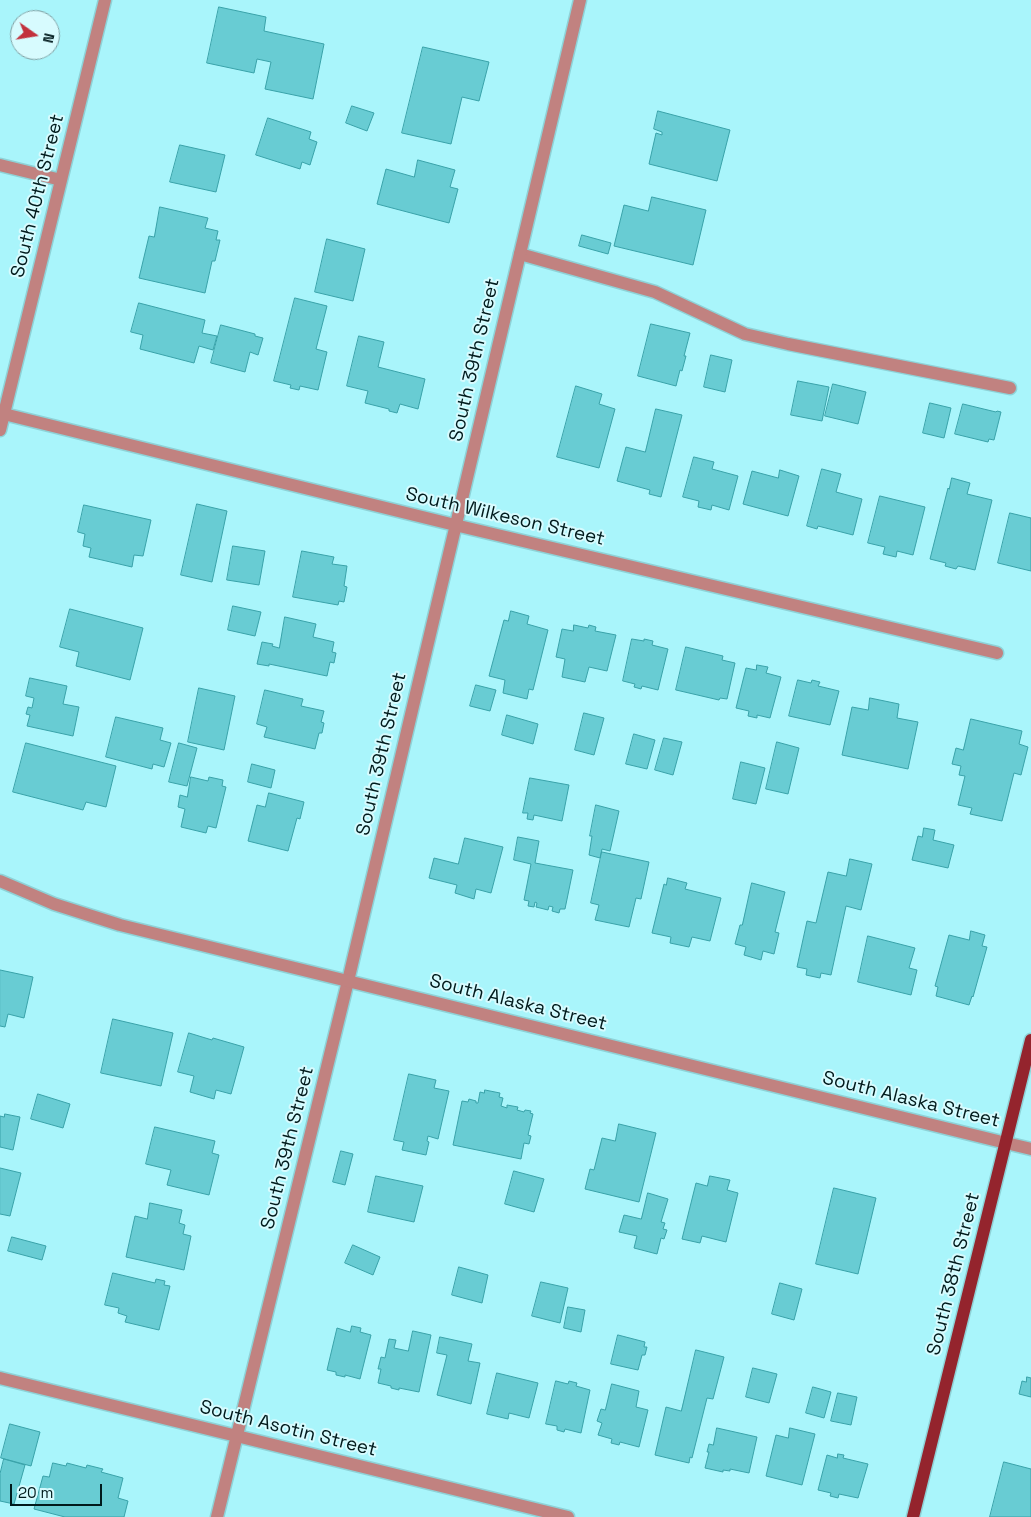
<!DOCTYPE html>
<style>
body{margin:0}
#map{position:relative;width:1031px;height:1517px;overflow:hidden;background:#a9f5fb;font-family:"Space Grotesk",sans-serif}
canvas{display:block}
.north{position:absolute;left:10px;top:10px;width:50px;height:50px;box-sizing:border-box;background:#d7fbfe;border:1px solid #81a1a4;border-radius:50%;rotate:103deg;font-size:14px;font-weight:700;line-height:20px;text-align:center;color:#001a1c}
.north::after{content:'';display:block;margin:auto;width:18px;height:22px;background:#c2313d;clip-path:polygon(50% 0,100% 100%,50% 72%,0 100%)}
.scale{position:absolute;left:10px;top:1484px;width:92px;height:22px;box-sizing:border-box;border:2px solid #001a1c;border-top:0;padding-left:6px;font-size:15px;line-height:18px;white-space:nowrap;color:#001a1c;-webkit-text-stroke:4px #d7fbfe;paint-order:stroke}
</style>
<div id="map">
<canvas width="1031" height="1517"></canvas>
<div class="north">N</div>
<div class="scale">20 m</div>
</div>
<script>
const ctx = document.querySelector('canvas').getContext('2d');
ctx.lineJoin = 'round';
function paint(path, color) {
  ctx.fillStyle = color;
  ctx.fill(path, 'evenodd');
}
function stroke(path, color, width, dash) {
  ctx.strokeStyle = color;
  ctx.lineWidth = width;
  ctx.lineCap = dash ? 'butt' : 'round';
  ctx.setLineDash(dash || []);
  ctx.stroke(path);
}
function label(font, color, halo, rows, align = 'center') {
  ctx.font = font + ' "Space Grotesk",sans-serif';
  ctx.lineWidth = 4;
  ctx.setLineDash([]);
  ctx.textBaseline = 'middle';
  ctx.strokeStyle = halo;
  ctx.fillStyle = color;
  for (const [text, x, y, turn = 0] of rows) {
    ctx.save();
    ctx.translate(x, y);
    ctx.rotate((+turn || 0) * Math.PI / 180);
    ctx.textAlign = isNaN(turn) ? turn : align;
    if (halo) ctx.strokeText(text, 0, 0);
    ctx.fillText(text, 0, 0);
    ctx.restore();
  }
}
const building = new Path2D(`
 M219 7 266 17 264 31 324 44 313 99 265 89 271 62 257 59 254 73 207 63Z
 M423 47 489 62 479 101 462 97 451 144 402 133Z
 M352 106 374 113 367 131 346 123Z
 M658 111 730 130 717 181 649 164 656 133 662 135V132L654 129Z
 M268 118 311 132 309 139 317 142 310 165 302 162 300 169 256 155Z
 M180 145 225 155 216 192 170 182Z
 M418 160 455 170 450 187 458 189 449 223 377 204 386 169 414 177Z
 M652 197 706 210 693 265 614 246 624 205 648 211Z
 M160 207 208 218 205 228 218 231 216 240H220L215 261H212L205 293 139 278 149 236 154 237Z
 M582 235 611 243 608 254 579 246Z
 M327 239 365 249 353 301 315 292Z
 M295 298 327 306 316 349 327 352 318 390 300 386 299 390 290 388 291 385 274 381Z
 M139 303 205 320 202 333 217 336 213 350 199 346 194 363 140 349 143 335 131 332Z
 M651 324 690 333 684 356H686L682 371 680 370 676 386 638 376Z
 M221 325 255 334V336L263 338 258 355 250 352 245 372 211 363Z
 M359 336 384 342 378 367 425 379 418 409 400 404 397 413 389 411V409L365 403 368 391 347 386Z
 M711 355 732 360 725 392 704 387Z
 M798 381 829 387 822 421 791 415Z
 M833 384 866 392 858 424 825 416Z
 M576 386 602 394 599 404 615 409 599 468 557 457Z
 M930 403 951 408 944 438 923 433Z
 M963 404 996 412 997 411 1001 412 994 440 989 439 988 442 955 434Z
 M656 409 682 415 661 497 649 494 650 490 617 481 626 447 645 452Z
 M694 457 714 462 712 469 738 476 729 510 712 505 711 510 698 507 699 501 683 497Z
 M822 469 841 474 836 492 862 499 853 535 818 526 817 529 807 526Z
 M780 470 799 476 788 516 743 504 752 471 778 478Z
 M952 478 970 483 967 494 992 500 975 570 958 566 956 569 945 566 946 563 930 559 948 488 949 489Z
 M880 496 925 507 913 555 897 551 896 557 883 554 885 547 868 543Z
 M197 504 227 511 212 582 181 575Z
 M84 505 151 520 143 556 134 555 132 567 89 557 91 548 83 546 85 534 78 532Z
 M1010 513 1031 518V571L998 563Z
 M233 546 265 551 259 585 227 580Z
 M302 551 334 557 332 564 347 566 344 586 347 587 344 602 339 601 338 605 293 597Z
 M233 606 261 612 255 636 228 630Z
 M70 609 143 628 130 680 76 666 79 652 60 647Z
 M511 611 529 616 527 624 548 630 533 690 529 689 527 699 503 693 505 680 489 676 504 620 508 621Z
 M285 617 316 624 313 637 334 642 332 652 336 653 334 663 330 662 327 676 269 664V666L257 664 262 642 273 644 272 646 279 648Z
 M574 625 588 628 589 625 596 627 595 631 616 635 607 671 589 667 585 682 562 677 565 659 556 657 562 629 573 631Z
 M632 639 644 641V639L653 641 652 645 668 649 658 690 642 686 641 689 634 687 635 684 623 681Z
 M686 647 723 656 722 660 735 663 727 699 720 698 719 700 676 690Z
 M757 665 768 667 766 673 781 677 770 718 757 715V718L748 716 749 711 736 708 746 668 756 670Z
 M30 678 67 686 63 704 79 707 73 736 27 726 30 715 26 714 28 707 32 708 34 698 26 696Z
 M798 680 811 683 812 680 820 682 818 686 839 691 830 725 789 716Z
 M476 685 496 690 490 711 470 706Z
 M199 688 235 696 224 750 188 742Z
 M265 690 303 699 301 706 324 711 321 722 324 723 322 733H319L315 749 264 737 267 727 257 724Z
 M870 698 899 704 897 718 918 722 908 769 842 755 852 707 868 710Z
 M584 713 604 718 594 755 575 750Z
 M507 715 538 724 533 744 502 735Z
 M116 717 163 728 160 740 171 743 164 767 153 764 152 769 106 757Z
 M971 719 1022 731 1019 744 1028 747 1021 775 1014 773 1002 821 970 814 972 808 958 805 965 776 959 775 961 766 952 764 956 748 963 750Z
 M634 734 655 740 647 769 626 764Z
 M664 738 682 742 673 775 655 770Z
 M777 742 799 748 788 794 766 789Z
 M26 743 116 766 106 807 86 802 83 810 13 792Z
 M179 743 197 748 187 786 169 782Z
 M741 762 765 768 756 804 733 799Z
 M252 764 275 770 271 788 248 782Z
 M191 777 208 781 209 777 223 780 222 786 226 787 216 828 208 826 206 833 181 827 185 809 178 807 180 795 187 797Z
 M530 778 569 785 562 821 534 815 533 820 527 819 528 813H523Z
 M269 793 304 802 300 819 297 818 288 851 248 841 257 805 265 807Z
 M596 805 619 811 610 851 602 849 600 858 589 855 592 836H590Z
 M924 828 935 830 933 840 954 845 948 868 912 860 918 836 922 837Z
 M518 837 539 841 535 863 573 870 565 909H560L559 913 552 911 553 907 549 906 548 910 536 907 537 903 535 902 534 907 528 906 529 901 524 900 531 864 514 860Z
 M465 838 503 847 491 893 476 889 474 899 455 893 457 885 429 878 434 858 458 864Z
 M602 852 649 862 641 899 636 898 629 927 595 920 599 905 591 903Z
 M850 859 872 864 861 910 846 906 831 975 821 973 820 978 806 975 807 969 797 967 807 921 816 923 828 872 846 876Z
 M668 878 687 883 685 889 721 898 710 941 692 937 689 947 670 943 671 937 652 933 664 884 666 885Z
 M752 883 785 892 775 932 779 933 774 954 763 951 761 960 744 955 746 947 735 944 740 925H742Z
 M971 931 985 935 982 946 987 947 973 997 972 996 969 1005 936 996 938 987 935 986 949 935 969 940Z
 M868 936 915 948 909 968 917 970 911 995 858 982Z
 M0 970 33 977 24 1018 8 1014 5 1027 0 1026Z
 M113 1019 173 1033 161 1086 101 1073Z
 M189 1033 212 1040 213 1038 244 1047 231 1094 216 1090 214 1099 190 1092 194 1076 178 1072Z
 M409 1074 436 1080 434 1088 449 1091 438 1139 428 1136 427 1141 429 1142 426 1155 402 1150 404 1142 394 1140Z
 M485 1090 500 1093 499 1097 503 1098 501 1106 507 1108V1105L518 1107 517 1110 524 1112 525 1110 531 1111 530 1113 533 1114 528 1135 531 1136 529 1144 524 1143 521 1159 453 1145 462 1101 468 1102 469 1099 476 1101V1103H478L480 1092 484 1093Z
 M38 1094 70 1104 63 1128 31 1119Z
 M5 1114 20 1117 13 1150 0 1147V1116L4 1117Z
 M619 1124 656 1133 639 1202 585 1189 590 1169 594 1170 602 1138 615 1141Z
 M155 1127 215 1141 212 1153 219 1155 209 1195 167 1185 171 1170 146 1164Z
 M341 1151 353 1154 345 1185 333 1182Z
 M0 1168 21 1173 10 1216 0 1214Z
 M514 1171 544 1179 534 1212 505 1204Z
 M376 1176 423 1186 414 1222 368 1212Z
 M710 1176 730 1180 727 1190 738 1193 726 1242 702 1236 700 1243 682 1239 696 1183 707 1186Z
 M834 1188 876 1198 858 1274 816 1264Z
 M648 1193 668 1199 661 1222 665 1223 663 1229 667 1230 664 1239 661 1238 657 1254 634 1248 637 1236 619 1232 624 1215 641 1219Z
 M150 1203 182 1210 179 1223 185 1225 183 1234 191 1236 184 1270 126 1257 135 1216 147 1219Z
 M12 1237 46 1246 42 1260 8 1251Z
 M353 1245 380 1257 373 1275 345 1263Z
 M459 1267 488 1275 482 1303 452 1295Z
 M113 1273 155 1283 156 1279 165 1281 164 1285 170 1286 159 1330 125 1322 127 1316 118 1313 119 1308 105 1305Z
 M541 1282 568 1288 560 1323 532 1316Z
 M780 1283 802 1289 794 1320 772 1314Z
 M568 1307 585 1310 581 1332 564 1328Z
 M352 1326 361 1328 360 1332 371 1335 360 1379 345 1375V1377L336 1375V1372L327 1370 337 1328 350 1332Z
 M413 1331 431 1335 419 1392 399 1388V1390L391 1388V1386L378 1383 381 1369H378L381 1357 385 1358 389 1339 396 1340 394 1348 408 1351Z
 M618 1335 645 1342 644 1347H647L645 1355H642L638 1370 611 1364Z
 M440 1337 472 1344 468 1361 480 1363 471 1404 437 1395 447 1355 437 1353Z
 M696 1350 724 1357 713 1399 707 1398 692 1458 690 1457 689 1463 655 1455 666 1407 681 1411Z
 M753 1368 777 1374 769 1403 746 1397Z
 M497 1373 538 1383 529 1418 509 1413 508 1419 487 1414Z
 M1027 1377 1031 1378V1397L1019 1394 1022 1381 1026 1382Z
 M556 1381 568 1384 569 1381 577 1383 576 1386 590 1390 581 1433 565 1429 564 1432 557 1430V1426L546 1424Z
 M612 1384 639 1391 636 1407 648 1410 639 1447 620 1442 619 1445 611 1443 612 1439 598 1435 602 1423 597 1421 601 1409 605 1410Z
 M813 1387 831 1392 824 1418 806 1413Z
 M838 1393 857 1397 851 1425 831 1421Z
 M10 1424 40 1432 31 1466 1 1458Z
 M717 1428 757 1437 749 1473 730 1469V1471L723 1470V1472L705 1468 709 1452H707L709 1444 713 1445Z
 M790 1428 815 1434 802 1485 766 1476 776 1435 788 1438Z
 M838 1454 844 1455 843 1458 868 1464 858 1498 839 1494 838 1498 830 1496 831 1493 818 1490 827 1455 837 1458Z
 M4 1459 25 1465 14 1504 0 1501V1474Z
 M1004 1462 1031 1469V1517H990Z
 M53 1463 66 1466 67 1463 86 1468 87 1465 103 1469 101 1472 123 1478 118 1498 128 1501 124 1517H65L34 1509 43 1476 49 1477Z`);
paint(building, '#68ccd3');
stroke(building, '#39a2a9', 1);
const service = new Path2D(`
 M520 254 655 292 745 334 788 344 1010 388`);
const minor = new Path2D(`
 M0 165 61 180
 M4 414 455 525 997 653
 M0 430 105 0
 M1006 1143 1031 1149
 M0 1378 568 1517
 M217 1517 348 981 580 0`);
const tertiary = new Path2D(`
 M0 881 54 904 120 925 1006 1143`);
const primary = new Path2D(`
 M913 1517 1031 1040`);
stroke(service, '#8ed2d7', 15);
stroke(minor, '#8ed2d7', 15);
stroke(tertiary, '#8ed2d7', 15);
stroke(primary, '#8ed2d7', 15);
stroke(service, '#c18280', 12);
stroke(minor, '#c18280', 12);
stroke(tertiary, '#c18280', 12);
stroke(primary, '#94242d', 12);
label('19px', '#001a1c', '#d7fbfe', [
 ["South 40th Street",38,196,-76],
 ["South 39th Street",475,360,-77],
 ["South Wilkeson Street",505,517,13],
 ["South 39th Street",382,754,-77],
 ["South Alaska Street",518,1003,14],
 ["South Alaska Street",911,1100,14],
 ["South 39th Street",288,1148,-76],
 ["South 38th Street",954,1274,-76],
 ["South Asotin Street",288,1429,14]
]);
</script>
